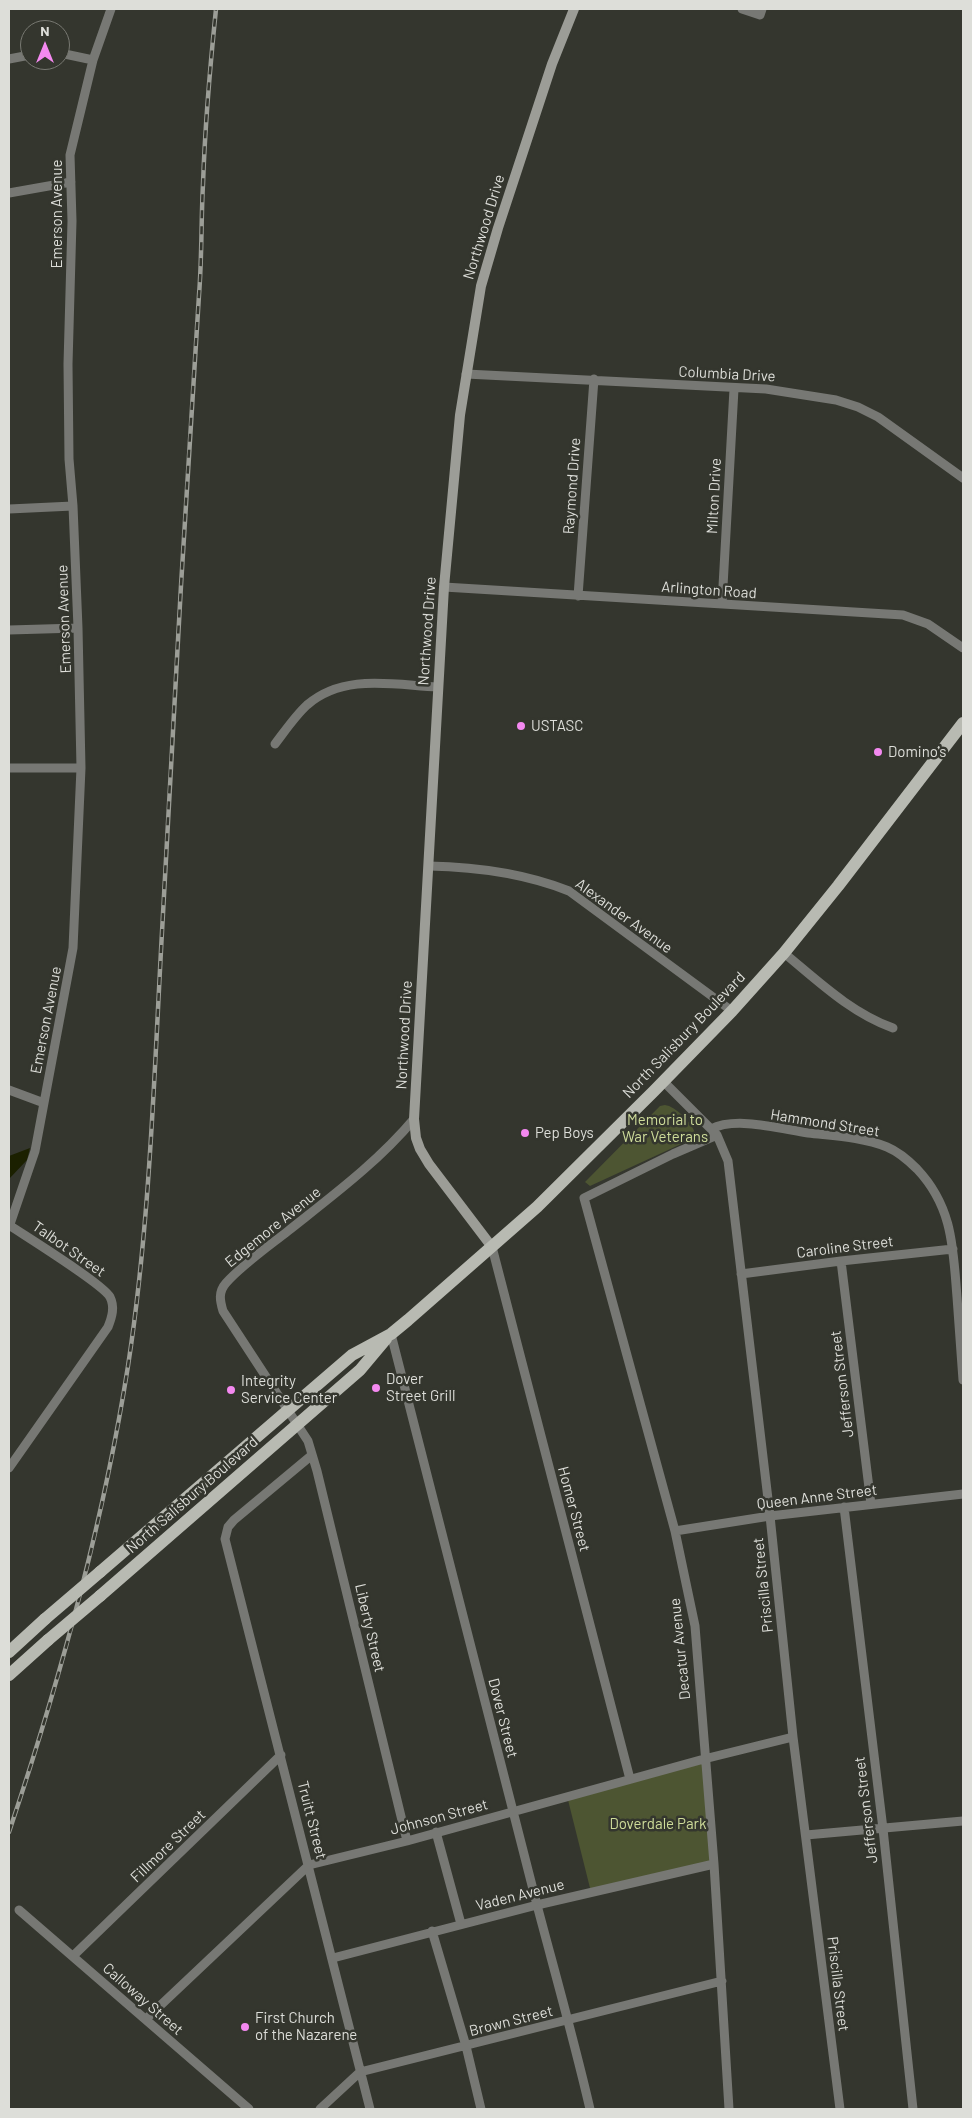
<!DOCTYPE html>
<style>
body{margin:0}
#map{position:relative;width:972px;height:2118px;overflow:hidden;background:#34362e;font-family:Barlow,sans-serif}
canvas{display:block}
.frame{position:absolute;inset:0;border:10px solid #ddded9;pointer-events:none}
.north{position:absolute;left:20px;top:20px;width:50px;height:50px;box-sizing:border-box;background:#34362e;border:1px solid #787972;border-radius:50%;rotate:0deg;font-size:14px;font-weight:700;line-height:20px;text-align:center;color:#ddded9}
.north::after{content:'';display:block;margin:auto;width:18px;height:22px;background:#f489f0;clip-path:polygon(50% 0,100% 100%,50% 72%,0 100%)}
</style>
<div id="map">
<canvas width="972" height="2118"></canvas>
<div class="frame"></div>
<div class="north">N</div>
</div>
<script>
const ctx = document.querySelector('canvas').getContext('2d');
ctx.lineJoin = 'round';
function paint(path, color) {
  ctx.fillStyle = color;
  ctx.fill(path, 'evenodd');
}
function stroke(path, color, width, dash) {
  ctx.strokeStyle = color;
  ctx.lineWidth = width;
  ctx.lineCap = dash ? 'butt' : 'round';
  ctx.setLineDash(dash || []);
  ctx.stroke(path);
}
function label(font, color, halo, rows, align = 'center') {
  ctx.font = font + ' Barlow,sans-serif';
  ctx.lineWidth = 5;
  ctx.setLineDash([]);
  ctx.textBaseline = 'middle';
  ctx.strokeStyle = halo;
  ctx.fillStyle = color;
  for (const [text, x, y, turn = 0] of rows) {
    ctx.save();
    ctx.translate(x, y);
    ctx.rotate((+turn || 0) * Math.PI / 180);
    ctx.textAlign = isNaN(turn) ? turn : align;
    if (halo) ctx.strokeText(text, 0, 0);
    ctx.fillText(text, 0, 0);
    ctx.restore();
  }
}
paint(new Path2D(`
 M665 1105C675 1106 694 1124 695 1134L692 1139 590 1186 585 1182 660 1106Z
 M704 1759 714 1864 591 1892 567 1796Z`), '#4d5532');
paint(new Path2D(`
 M30 1148 27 1160 9 1179V1156Z`), '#1b2000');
stroke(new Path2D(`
 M742 9 760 15 762 9
 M60 53 93 60
 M9 59 30 55
 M9 193 71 182
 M466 374 766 389 836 400 858 407 878 417 963 478
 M9 509 73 506
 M444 587 903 615 928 624 963 648
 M578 596 594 379
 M722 604 734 389
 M9 630 78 628
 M275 744C285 731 295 716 307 705 344 673 393 685 438 687
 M9 768H81
 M429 866C477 867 524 873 569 891L732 1011
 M784 953C818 981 851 1013 893 1028
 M663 1081 717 1135 728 1161 770 1516 793 1737 840 2109
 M9 1090 44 1103
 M711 1129C736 1116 781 1129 808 1133 834 1136 862 1137 887 1147 899 1152 908 1160 917 1169 953 1207 953 1248 957 1297 959 1325 961 1352 963 1380
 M717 1135 673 1154 584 1198 675 1531 695 1626 714 1864 729 2109
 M9 1227 35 1151 73 948 81 768 78 628 73 506 69 459 68 364 72 221 70 155 93 60 111 9
 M492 1247 630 1779
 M841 1261 871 1504
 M741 1274 841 1261 953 1249
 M391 1334 537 1905C555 1973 574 2040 590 2109
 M312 1455 234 1520 228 1527 225 1539 370 2109
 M9 1468 108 1327C112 1317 115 1307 110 1297 103 1284 27 1237 9 1225
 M844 1507 883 1829 913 2109
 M675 1531 770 1516 963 1494
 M436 1832 461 1924
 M806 1835 963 1821
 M407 1841 317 1471 308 1441 223 1311C220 1301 218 1292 226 1283 242 1265 269 1246 288 1231 332 1196 378 1162 414 1119
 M19 1910 249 2109
 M432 1931 466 2046 481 2109
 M73 1956 281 1755
 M333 1958 537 1905 714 1864
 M146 2019 309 1865 407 1841 704 1759 793 1737
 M320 2109 360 2072 722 1981`), '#777874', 9);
stroke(new Path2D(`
 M492 1247 429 1164 420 1149 416 1138 414 1119 444 587 460 415 481 286 498 228 552 64 574 9`), '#9c9d97', 10);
stroke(new Path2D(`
 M100 1572 352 1355 391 1334 408 1320 537 1207 654 1091 732 1011 784 953 838 886 963 723
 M100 1596 360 1370 386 1339
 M9 1652 45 1619
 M9 1675 48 1640`), '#b8bab2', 12);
const rail = new Path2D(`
 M9 1832C60 1680 103 1525 128 1366 150 1223 154 1077 162 932 173 720 185 507 199 295 202 258 201 221 203 184 205 125 210 67 216 9`);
stroke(rail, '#9c9e97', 4.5);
stroke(rail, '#34362e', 2.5, [8]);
stroke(new Path2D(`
 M45 1619 100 1572
 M48 1640 100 1596`), '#b8bab2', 12);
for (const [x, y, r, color] of [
 [521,726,5,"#f489f0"],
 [878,752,5,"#f489f0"],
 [525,1133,5,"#f489f0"],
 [376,1388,5,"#f489f0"],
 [231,1390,5,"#f489f0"],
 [245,2027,5,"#f489f0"]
]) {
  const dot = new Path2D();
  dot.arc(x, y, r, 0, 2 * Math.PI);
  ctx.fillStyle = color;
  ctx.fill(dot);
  stroke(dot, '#34362e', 2);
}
label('15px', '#ddded9', '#34362e', [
 ["Emerson Avenue",57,214,-90],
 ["Northwood Drive",484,227,-73],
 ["Columbia Drive",727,374,3],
 ["Raymond Drive",572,486,-86],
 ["Milton Drive",714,496,-87],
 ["Arlington Road",709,590,4],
 ["Emerson Avenue",64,619,-92],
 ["Northwood Drive",427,631,-86],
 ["Alexander Avenue",624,916,36],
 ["Emerson Avenue",46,1020,-79],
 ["Northwood Drive",404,1035,-87],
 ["North Salisbury Boulevard",684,1035,-46],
 ["Hammond Street",825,1123,9],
 ["Edgemore Avenue",273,1227,-39],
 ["Caroline Street",845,1247,-7],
 ["Talbot Street",69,1249,35],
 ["Jefferson Street",842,1384,-97],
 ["North Salisbury Boulevard",192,1495,-41],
 ["Queen Anne Street",817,1497,-7],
 ["Homer Street",574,1509,75],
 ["Priscilla Street",763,1585,-96],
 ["Liberty Street",370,1628,77],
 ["Decatur Avenue",680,1649,-96],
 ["Dover Street",503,1718,76],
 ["Jefferson Street",866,1810,-97],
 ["Johnson Street",439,1817,-15],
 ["Truitt Street",312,1820,76],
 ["Fillmore Street",168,1846,-44],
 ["Vaden Avenue",520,1895,-14],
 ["Priscilla Street",838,1984,83],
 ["Calloway Street",143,1999,41],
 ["Brown Street",511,2021,-14]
]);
label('15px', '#ddded9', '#34362e', [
 ["USTASC",531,726],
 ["Domino's",888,752],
 ["Pep Boys",535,1133],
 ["Dover",386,1379],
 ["Street Grill",386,1396],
 ["Integrity",241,1381],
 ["Service Center",241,1398],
 ["First Church",255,2018],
 ["of the Nazarene",255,2035]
], 'left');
label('15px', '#cedc9a', '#34362e', [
 ["Memorial to",665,1120],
 ["War Veterans",665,1137],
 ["Doverdale Park",658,1824]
]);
</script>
